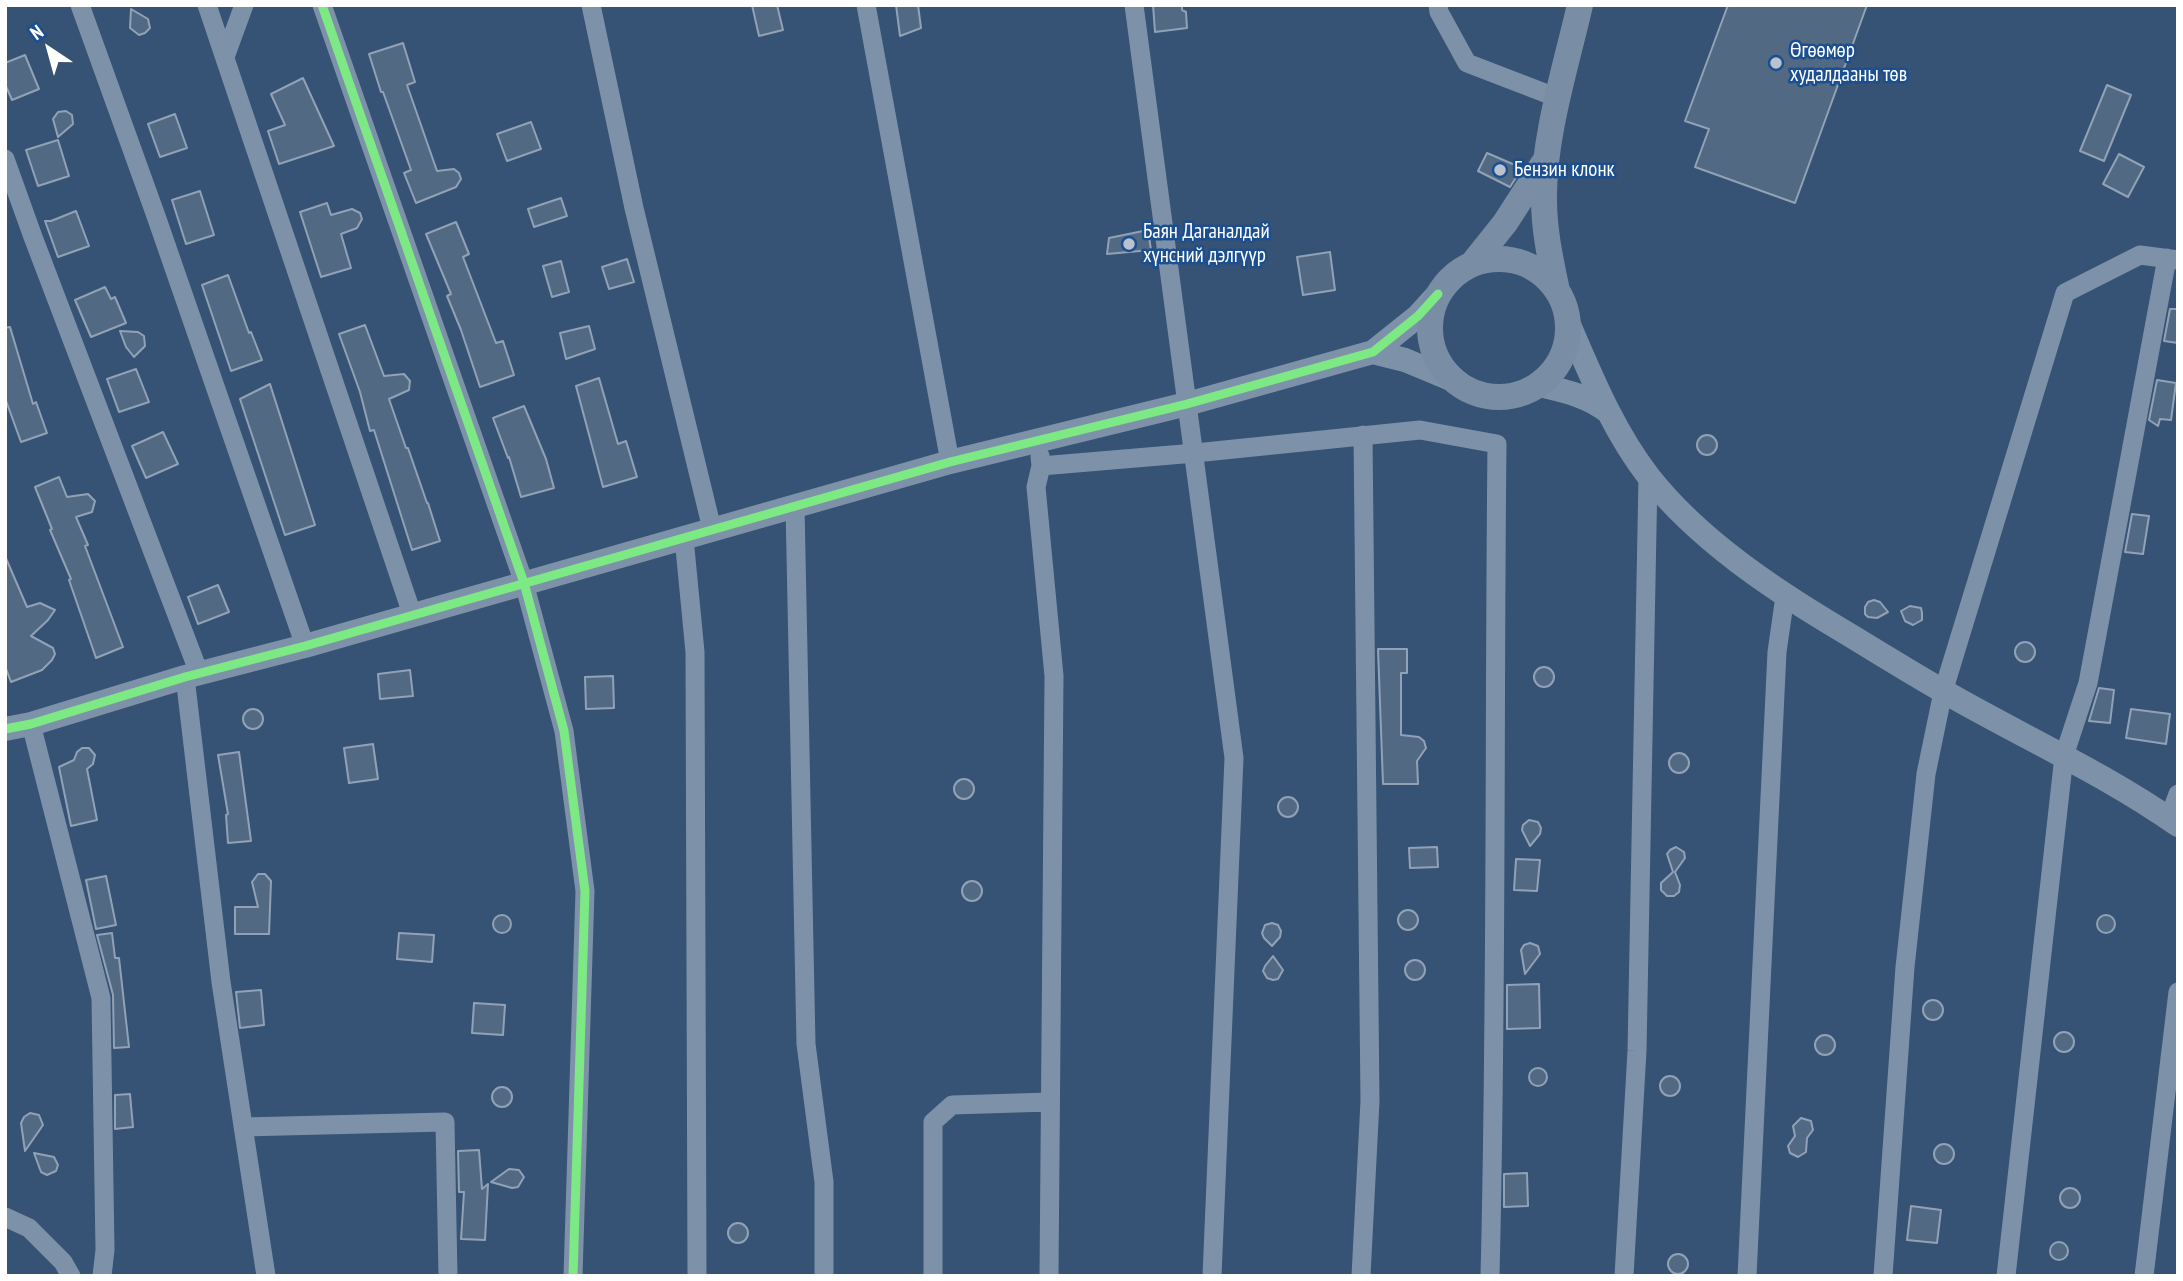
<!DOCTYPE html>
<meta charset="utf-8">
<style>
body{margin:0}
#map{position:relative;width:2183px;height:1281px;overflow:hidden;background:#365274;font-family:"PT Sans Narrow",sans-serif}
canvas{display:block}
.frame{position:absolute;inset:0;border:7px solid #fff;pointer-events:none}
.north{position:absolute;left:14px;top:14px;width:70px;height:70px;-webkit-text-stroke:5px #1b4f8f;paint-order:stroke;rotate:324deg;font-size:19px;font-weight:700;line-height:28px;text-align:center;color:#fff}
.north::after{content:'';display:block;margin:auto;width:24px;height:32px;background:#fff;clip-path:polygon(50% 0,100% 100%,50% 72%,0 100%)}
</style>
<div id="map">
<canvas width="2183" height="1281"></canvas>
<div class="frame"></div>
<div class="north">N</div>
</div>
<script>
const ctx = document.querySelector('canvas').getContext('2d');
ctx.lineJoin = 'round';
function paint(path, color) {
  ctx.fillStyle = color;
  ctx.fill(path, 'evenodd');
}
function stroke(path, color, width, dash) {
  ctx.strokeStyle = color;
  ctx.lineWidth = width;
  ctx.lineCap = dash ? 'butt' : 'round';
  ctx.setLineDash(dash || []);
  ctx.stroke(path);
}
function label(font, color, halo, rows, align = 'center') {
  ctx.font = font + ' "PT Sans Narrow",sans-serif';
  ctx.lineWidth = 5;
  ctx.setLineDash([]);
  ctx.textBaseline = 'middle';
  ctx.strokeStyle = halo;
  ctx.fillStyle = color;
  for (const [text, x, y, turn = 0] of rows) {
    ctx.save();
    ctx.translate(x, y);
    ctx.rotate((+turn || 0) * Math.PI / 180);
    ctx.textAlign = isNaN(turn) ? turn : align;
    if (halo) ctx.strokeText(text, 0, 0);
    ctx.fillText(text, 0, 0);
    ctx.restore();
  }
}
const building = new Path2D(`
 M752 5H777L783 30 759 36Z
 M896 5H918L921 28 900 36Z
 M1153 5H1182V10L1186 12 1187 28 1155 32Z
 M1728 5H1867L1795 203 1695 167 1709 129 1685 121Z
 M131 9 148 19 150 28 145 33 139 35 130 28Z
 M403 43 415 82 407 85 437 171 454 169 459 173 461 179 456 187 416 203 404 173 411 170 383 92H381L369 54Z
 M25 55 39 89 12 100 5 84V63Z
 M303 78 334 146 279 164 268 131 285 125 271 94Z
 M2107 85 2131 95 2104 161 2080 151Z
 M66 111 72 115 73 124 58 137 53 119 58 112Z
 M175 114 187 148 160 157 148 124Z
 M531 122 541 149 507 161 497 134Z
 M58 140 69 176 38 186 26 150Z
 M1487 153 1522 168 1510 187 1478 171Z
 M2119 154 2144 167 2128 197 2103 184Z
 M200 191 214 235 186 244 172 200Z
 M561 198 567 216 534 227 528 209Z
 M327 203 331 215 352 209 360 213 362 219 357 228 341 234 351 268 321 277 300 212Z
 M76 211 89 246 58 257 45 221H51Z
 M456 222 469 254 463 257 496 343 503 341 514 375 480 387 461 330 447 296 451 294 426 234Z
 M1148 230 1151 250 1107 254 1109 238Z
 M1330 252 1335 290 1303 295 1297 257Z
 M627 259 634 282 609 289 602 267Z
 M561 261 569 292 552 297 543 266Z
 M228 275 249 333 251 332 262 360 231 371 202 285Z
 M105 287 111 299 115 297 126 323 91 337 75 300Z
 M2170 309H2178V343L2164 341Z
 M365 325 384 376 404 374 410 381 409 390 389 399 406 448H408L427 503H428L440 541 412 550 374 430 370 431 360 392 339 334Z
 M589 326 595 349 566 359 560 333Z
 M10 327 33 404 36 402 47 433 21 442 5 398V328Z
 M120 331 138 332 144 336 145 346 134 357 126 347Z
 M136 369 149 402 119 412 107 379Z
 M599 378 618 444 626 441 637 477 603 487 576 386Z
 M2157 380 2176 383 2171 420 2160 419 2158 426 2149 420Z
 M270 384 315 525 285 535 240 399Z
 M524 406 546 459 554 488 521 497 509 457 508 458 493 418Z
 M163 432 178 464 146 478 132 446Z
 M1697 445a10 10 0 1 1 20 0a10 10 0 1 1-20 0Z
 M59 477 67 497 88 494 95 501 92 512 76 517 88 545 85 546 123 647 96 658 69 580 71 579 50 530 52 529 35 487Z
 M2132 514 2149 516 2143 554 2125 552Z
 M5 556 27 607 40 603 55 610 48 620 31 636 53 648 55 654 52 660 42 670 11 682 5 666Z
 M218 585 229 612 198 624 188 597Z
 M1874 600 1880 602 1888 612 1877 618 1868 617 1865 614V607L1868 602Z
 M1910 606 1921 608 1922 613V620L1913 625 1905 621 1901 611Z
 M2015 652a10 10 0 1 1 20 0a10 10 0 1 1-20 0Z
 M1378 649H1407V673H1401V735L1419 737 1424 741 1426 748 1417 761 1418 784H1383Z
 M1534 677a10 10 0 1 1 20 0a10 10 0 1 1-20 0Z
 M410 670 413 696 380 699 378 674Z
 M613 676 614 708 586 709 585 677Z
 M2099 688 2114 690 2110 723 2089 721Z
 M243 719a10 10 0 1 1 20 0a10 10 0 1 1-20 0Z
 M2131 709 2170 714 2166 744 2126 738Z
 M373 744 378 779 349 783 344 748Z
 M82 748H89L95 755 93 764 87 769 97 820 71 826 59 767 74 760 77 752Z
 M239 752 251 841 228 843 226 815 228 814 218 755Z
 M1669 763a10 10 0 1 1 20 0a10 10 0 1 1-20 0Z
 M954 789a10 10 0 1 1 20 0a10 10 0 1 1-20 0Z
 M1278 807a10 10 0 1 1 20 0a10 10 0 1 1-20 0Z
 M1529 820 1538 822 1541 828 1540 834 1530 846 1522 830 1523 825Z
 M1437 847 1438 867 1410 868 1409 848Z
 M1676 847 1684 852 1685 858 1675 872 1680 885 1679 892 1674 896H1667L1661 890V883L1673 872 1667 854 1670 850Z
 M1516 859 1540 860 1537 891 1514 890Z
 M258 874H265L271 881 269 934H235V907H258L252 882Z
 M106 876 116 925 96 929 86 880Z
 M962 891a10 10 0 1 1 20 0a10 10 0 1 1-20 0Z
 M1398 920a10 10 0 1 1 20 0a10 10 0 1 1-20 0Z
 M2097 924a9 9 0 1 1 18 0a9 9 0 1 1-18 0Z
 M493 924a9 9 0 1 1 18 0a9 9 0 1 1-18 0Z
 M1272 923 1278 925 1281 931 1280 937 1272 946 1264 938 1262 933 1265 925Z
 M112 933 115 958H119L129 1047 114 1048 113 995 97 935Z
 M399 933 434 935 432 962 397 959Z
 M1530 943 1538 946 1540 954 1525 974 1521 950 1524 945Z
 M1273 956 1283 970 1278 979 1273 980 1267 978 1263 971 1265 966Z
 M1405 970a10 10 0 1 1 20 0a10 10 0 1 1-20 0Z
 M1539 984 1540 1028 1507 1029V985Z
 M261 990 264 1025 240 1028 236 992Z
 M1923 1010a10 10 0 1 1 20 0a10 10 0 1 1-20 0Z
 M474 1003 505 1005 503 1035 472 1033Z
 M2054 1042a10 10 0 1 1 20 0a10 10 0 1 1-20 0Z
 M1815 1045a10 10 0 1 1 20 0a10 10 0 1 1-20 0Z
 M1529 1077a9 9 0 1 1 18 0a9 9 0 1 1-18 0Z
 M1660 1086a10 10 0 1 1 20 0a10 10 0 1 1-20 0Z
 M492 1097a10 10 0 1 1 20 0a10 10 0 1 1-20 0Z
 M130 1094 133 1127 115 1129V1095Z
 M30 1113 39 1115 43 1125 25 1151 21 1123 24 1117Z
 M1801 1118 1811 1121 1813 1130 1807 1138 1806 1152 1798 1157 1790 1153 1788 1146 1795 1136 1793 1126Z
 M1934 1154a10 10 0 1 1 20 0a10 10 0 1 1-20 0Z
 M479 1150 482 1189 488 1184 485 1240 461 1239 464 1192H459L458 1151Z
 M34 1153 54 1157 58 1165 56 1171 47 1175 41 1172Z
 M509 1169 519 1170 524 1177 518 1187 512 1188 491 1182Z
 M1527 1173 1528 1206 1504 1207V1174Z
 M2060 1198a10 10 0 1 1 20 0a10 10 0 1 1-20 0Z
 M1911 1206 1941 1210 1937 1243 1907 1240Z
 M728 1233a10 10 0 1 1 20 0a10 10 0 1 1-20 0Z
 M2050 1251a9 9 0 1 1 18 0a9 9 0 1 1-18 0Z
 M1668 1264a10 10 0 1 1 20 0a10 10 0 1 1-20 0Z`);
paint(building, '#526984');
stroke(building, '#92a2b6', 2);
stroke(new Path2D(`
 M80 5 156 216 305 646
 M207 5 412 614
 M322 5 524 583 564 731 585 891 573 1276
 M591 5 634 208 712 529
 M866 5 950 462
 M1134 5 1234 758 1212 1276
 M1438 5 1439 12 1467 63 1558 98
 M225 57 244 5
 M5 159 33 237 199 673
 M1040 456 1041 466 1036 487 1054 676 1049 1276
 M1041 466 1195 453 1420 430 1497 444C1494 721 1497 999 1490 1276
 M795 505 806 1044 824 1182V1276
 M684 538 695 652 697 1276
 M185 677 221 982 266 1276
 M31 724 101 998 105 1250 102 1276
 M2169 819 2178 794
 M243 1127 445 1122 448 1276
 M5 1217 29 1228 63 1262 71 1276
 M933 1276V1122L952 1105 1049 1102
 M1361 1276 1370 1101 1363 435
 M1624 1276 1637 1051 1648 477
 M1747 1276 1777 652 1785 596
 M1883 1276 1905 967 1926 774 1943 692 2065 293 2140 255 2178 260
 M2006 1276 2064 756 2088 683 2167 258
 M2144 1276 2178 992`), '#7d92a8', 19);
stroke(new Path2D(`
 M1570 327C1592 378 1614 432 1649 477 1698 539 1771 588 1838 628 1873 649 1908 671 1943 691 2021 736 2104 773 2178 825
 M1373 352 1405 360 1453 380
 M1539 385C1564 391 1586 395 1607 411
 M5 729 31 724 185 677 305 646 950 462 1187 404 1373 352 1418 316 1438 294`), '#7d92a8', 24);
stroke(new Path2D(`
 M1430 328a69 69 0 1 1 138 0a69 69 0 1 1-138 0Z
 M1473 263 1505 223 1545 161
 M1556 286C1550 257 1544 229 1544 200 1543 138 1566 66 1580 5`), '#798da4', 26);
stroke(new Path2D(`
 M322 5 524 583 564 731 585 891 573 1276
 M5 729 31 724 185 677 305 646 950 462 1187 404 1373 352 1418 316 1438 294`), '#7ce984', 9);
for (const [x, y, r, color] of [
 [1776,63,7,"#b9c2ce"],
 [1500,170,7,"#b9c2ce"],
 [1129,244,7,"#b9c2ce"]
]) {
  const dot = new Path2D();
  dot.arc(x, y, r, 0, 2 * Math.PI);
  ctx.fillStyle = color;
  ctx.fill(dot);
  stroke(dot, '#1b4f8f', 2.5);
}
label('21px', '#fff', '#1b4f8f', [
 ["Өгөөмөр",1790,51],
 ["худалдааны төв",1790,75],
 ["Бензин клонк",1514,170],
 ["Баян Даганалдай",1143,232],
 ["хүнсний дэлгүүр",1143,256]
], 'left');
</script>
